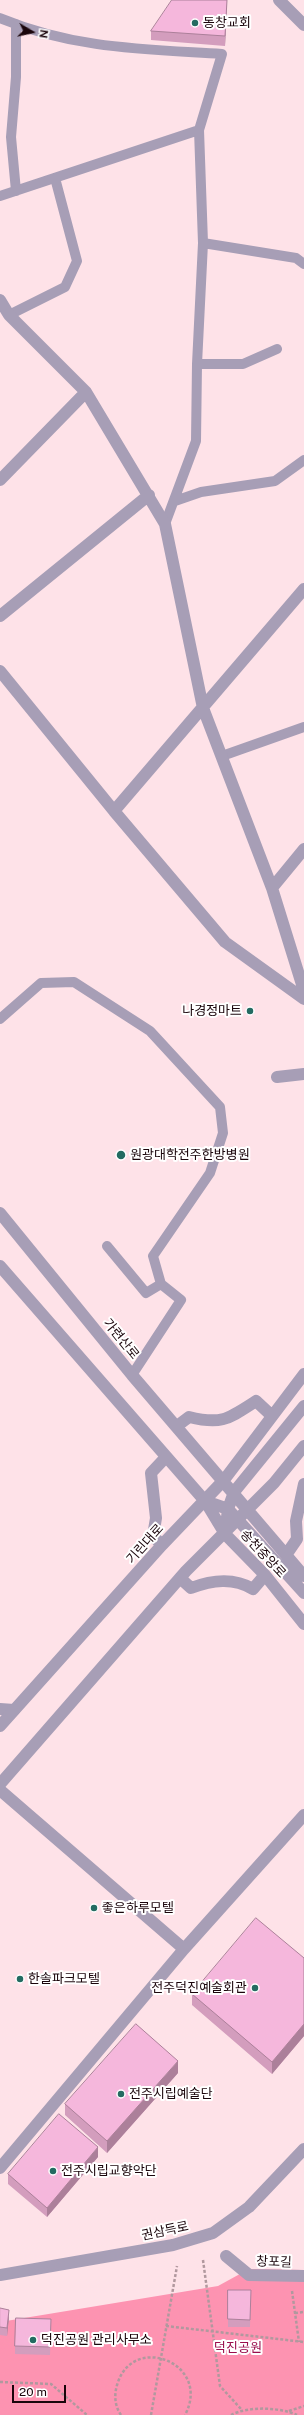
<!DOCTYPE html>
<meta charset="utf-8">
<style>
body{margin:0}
#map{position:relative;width:304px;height:2415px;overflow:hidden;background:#fee2e8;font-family:"Public Sans",sans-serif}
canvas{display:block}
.north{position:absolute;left:12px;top:12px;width:40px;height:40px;-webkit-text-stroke:3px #fff;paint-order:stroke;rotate:99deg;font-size:11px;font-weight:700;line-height:16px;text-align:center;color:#1a050b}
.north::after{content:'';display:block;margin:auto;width:14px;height:18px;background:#1a050b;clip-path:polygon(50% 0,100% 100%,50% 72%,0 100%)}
.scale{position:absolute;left:12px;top:2385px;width:54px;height:18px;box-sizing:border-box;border:2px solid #1a050b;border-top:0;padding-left:5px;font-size:12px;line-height:14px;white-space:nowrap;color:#1a050b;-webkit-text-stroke:3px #fff;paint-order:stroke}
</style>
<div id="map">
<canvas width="304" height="2415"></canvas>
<div class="north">N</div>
<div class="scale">20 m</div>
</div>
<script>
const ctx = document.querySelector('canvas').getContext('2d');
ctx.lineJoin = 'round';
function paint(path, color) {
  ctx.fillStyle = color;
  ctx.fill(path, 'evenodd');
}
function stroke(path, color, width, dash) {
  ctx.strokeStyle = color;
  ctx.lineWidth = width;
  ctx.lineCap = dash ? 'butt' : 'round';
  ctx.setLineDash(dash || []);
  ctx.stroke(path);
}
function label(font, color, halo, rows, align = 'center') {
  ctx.font = font + ' "Public Sans","Noto Sans KR",sans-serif';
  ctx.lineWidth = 4;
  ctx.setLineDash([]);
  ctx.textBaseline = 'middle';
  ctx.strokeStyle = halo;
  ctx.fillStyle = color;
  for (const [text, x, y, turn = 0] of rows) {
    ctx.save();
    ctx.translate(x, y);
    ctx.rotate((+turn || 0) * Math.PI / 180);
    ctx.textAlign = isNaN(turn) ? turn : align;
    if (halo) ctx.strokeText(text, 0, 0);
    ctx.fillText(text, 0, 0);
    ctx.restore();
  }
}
paint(new Path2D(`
 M249 2269 304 2270V2415H0V2322L218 2286Z`), '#fd93b1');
stroke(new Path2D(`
 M203 2260 220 2386 242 2410
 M292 2291 299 2342
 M295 2313 304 2312
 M166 2326 304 2342
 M0 2382 51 2384 87 2415
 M289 2411 304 2406
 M121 2415C114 2405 114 2393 118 2382 135 2333 212 2364 185 2415
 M151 2415 177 2266
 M231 2415C248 2406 279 2407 297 2415`), '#b1989e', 2.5, [3, 2]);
stroke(new Path2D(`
 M0 18C75 49 143 49 222 54L199 130 203 243 197 364 196 441 165 524
 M16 24V77L11 137 16 191
 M0 196 199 130
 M203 243 296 258 304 264
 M9 315 65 287 77 261 55 178
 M197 364H243L277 349
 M175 501 201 492 275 481 304 460
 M222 756 304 727
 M0 1019 41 983 74 982 150 1031 220 1107 223 1133 210 1173 153 1256 161 1284
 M107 1246 146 1293 161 1284 181 1300 132 1375`), '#a79eb6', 10);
stroke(new Path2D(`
 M226 2256 249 2275 304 2276`), '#a79eb6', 12);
stroke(new Path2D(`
 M279 0 304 25
 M0 300 9 315 86 392 165 524 203 708 272 888 304 849
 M0 480 86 392
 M0 616 149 495
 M0 671 114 811 304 589
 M114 811 225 942 304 999
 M272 888 304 991
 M277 1077 304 1074
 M0 1709 14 1710
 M0 1790 184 1949
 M0 2168 184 1949 304 1815
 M0 2275 173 2245 213 2233 249 2207 304 2149`), '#a79eb6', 12);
stroke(new Path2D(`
 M0 1213 132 1375 304 1576
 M0 1266 205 1501 225 1534 265 1575 304 1624
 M177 1426 189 1417C222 1425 228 1419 256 1401L271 1415
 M205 1501 228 1509 304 1593
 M225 1534 228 1509 234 1492 304 1406
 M162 1545 153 1536 156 1518 151 1473 166 1457
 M286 1555 297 1539 296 1521 304 1484
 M180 1578 191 1588C212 1580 233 1577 253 1589L265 1575
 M0 1726 162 1545 224 1480 304 1374
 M0 1784 186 1571 274 1483 304 1446`), '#a79eb6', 12);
paint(new Path2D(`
 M227 0 225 46 151 40V31Z
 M304 1958V2036L272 2074 192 2005V1994Z
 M178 2073 107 2153 65 2115V2104Z
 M98 2157 47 2217 8 2184V2174Z
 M251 2290 250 2327H228V2319Z
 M0 2308 9 2317 7 2336 0 2335Z
 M51 2327 50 2355 15 2354V2346Z`), '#d39dbd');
paint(new Path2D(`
 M227 0V5L225 46V36Z
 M304 2024V2036L272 2074V2062Z
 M178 2061V2073L107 2153V2141Z
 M98 2147V2157L47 2217V2208Z
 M9 2310V2317L7 2336V2328Z`), '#ac809a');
const building = new Path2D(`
 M172 0H227L225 36 151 31Z
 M256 1918 304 1958V2024L272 2062 192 1994Z
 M136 2024 178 2061 107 2141 65 2104Z
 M59 2114 98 2147 47 2208 8 2174Z
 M228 2290H251L250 2320 228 2319Z
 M0 2308 9 2310 7 2328 0 2327Z
 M16 2318 51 2319 50 2347 15 2346Z`);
paint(building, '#f5b7dc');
stroke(building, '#ac809a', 1);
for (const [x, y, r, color] of [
 [195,23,4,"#236b61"],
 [250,1011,4,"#236b61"],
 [121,1155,5,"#236b61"],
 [94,1908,4,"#236b61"],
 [20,1979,4,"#236b61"],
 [255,1988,4,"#236b61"],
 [121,2094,4,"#236b61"],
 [53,2171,4,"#236b61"],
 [33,2340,4,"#236b61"]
]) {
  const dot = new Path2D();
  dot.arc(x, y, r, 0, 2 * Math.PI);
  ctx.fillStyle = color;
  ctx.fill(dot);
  stroke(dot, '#fff', 1.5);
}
label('13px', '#1a050b', '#fff', [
 ["동창교회",203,23],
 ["나경정마트",242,1011,"right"],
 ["원광대학전주한방병원",130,1155],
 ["좋은하루모텔",102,1908],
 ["한솔파크모텔",28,1979],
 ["전주덕진예술회관",247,1988,"right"],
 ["전주시립예술단",129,2094],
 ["전주시립교향악단",61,2171],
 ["덕진공원 관리사무소",41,2340]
], 'left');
label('13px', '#1a050b', '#fff', [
 ["가련산로",121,1339,51],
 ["기린대로",145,1544,-48],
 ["송천중앙로",263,1554,47],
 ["권삼득로",165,2231,-12],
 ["창포길",274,2262,2]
]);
label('13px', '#9a0e4d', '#fff', [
 ["덕진공원",238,2348]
]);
</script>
